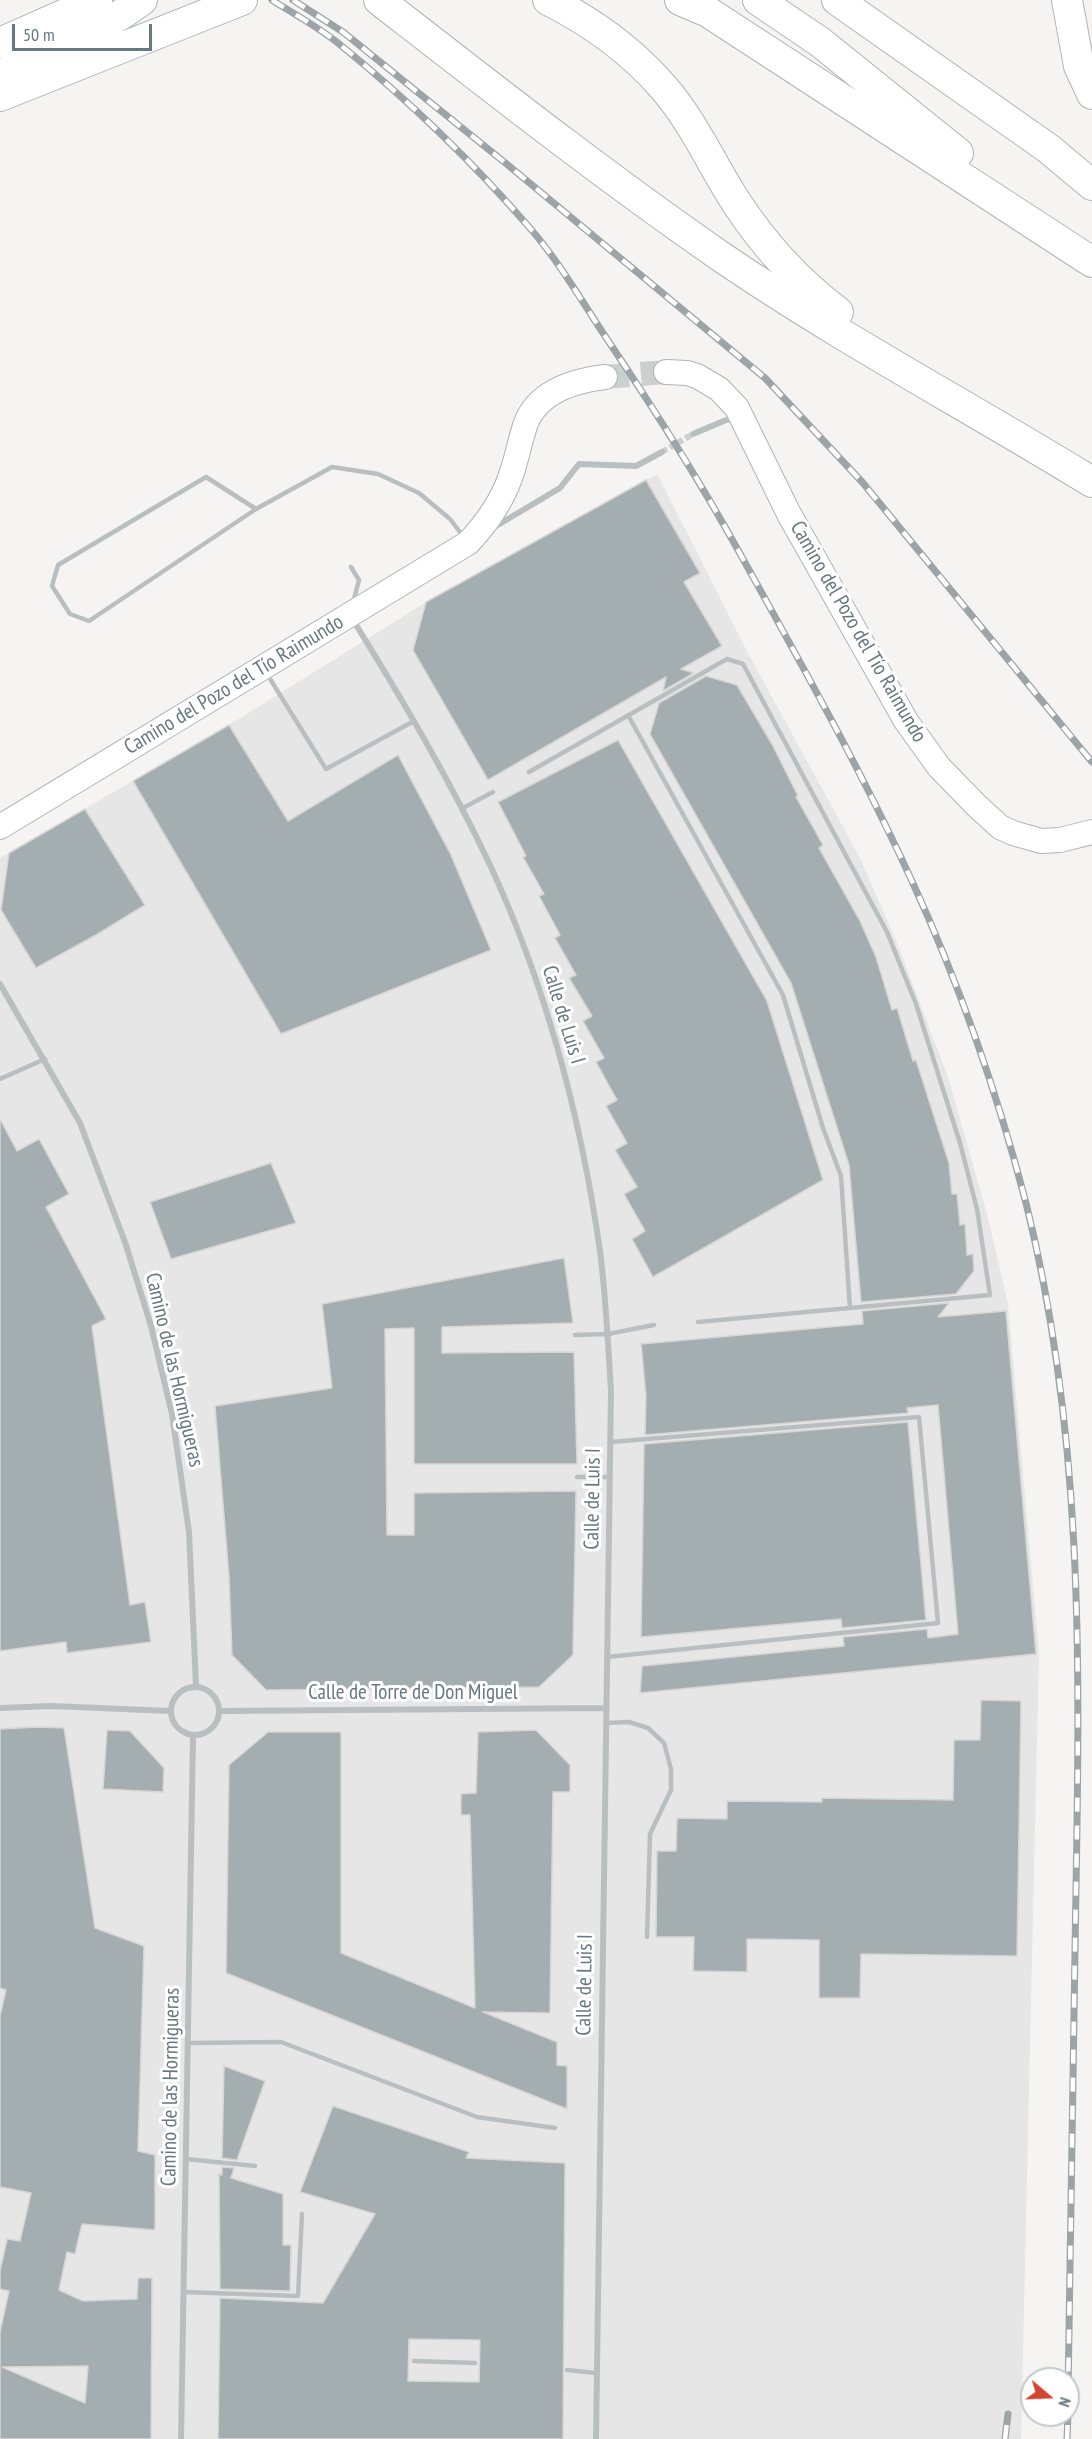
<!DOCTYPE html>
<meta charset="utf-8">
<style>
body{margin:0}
#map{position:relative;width:1092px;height:2439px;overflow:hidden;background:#f5f4f2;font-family:"PT Sans Narrow",sans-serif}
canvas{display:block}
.north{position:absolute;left:1020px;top:2367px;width:60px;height:60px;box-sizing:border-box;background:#fff;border:2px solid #c2c9cc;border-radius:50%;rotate:109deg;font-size:16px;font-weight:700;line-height:24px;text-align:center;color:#667880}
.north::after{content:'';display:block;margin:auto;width:21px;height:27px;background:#d34433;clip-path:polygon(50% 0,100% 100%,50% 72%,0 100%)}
.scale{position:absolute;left:12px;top:24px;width:140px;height:27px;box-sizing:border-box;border:3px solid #667880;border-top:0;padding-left:8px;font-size:18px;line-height:21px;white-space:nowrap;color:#667880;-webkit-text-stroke:4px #fff;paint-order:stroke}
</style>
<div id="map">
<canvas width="1092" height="2439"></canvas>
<div class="north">N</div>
<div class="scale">50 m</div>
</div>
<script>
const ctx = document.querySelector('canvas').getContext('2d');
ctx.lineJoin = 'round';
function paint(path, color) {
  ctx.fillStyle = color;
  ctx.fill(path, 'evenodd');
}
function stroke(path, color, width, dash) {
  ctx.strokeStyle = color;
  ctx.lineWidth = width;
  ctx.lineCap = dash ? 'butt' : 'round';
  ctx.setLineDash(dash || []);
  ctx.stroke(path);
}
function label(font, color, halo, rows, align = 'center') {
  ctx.font = font + ' "PT Sans Narrow",sans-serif';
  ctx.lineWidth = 6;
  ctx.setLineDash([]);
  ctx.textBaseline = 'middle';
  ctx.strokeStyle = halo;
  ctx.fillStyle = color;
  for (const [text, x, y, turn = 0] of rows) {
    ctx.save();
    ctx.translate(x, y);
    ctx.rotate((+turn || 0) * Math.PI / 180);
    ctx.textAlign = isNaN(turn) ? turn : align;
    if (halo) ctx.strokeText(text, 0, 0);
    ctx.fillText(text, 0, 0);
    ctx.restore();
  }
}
paint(new Path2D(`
 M657 474 748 653 860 858 898 945 948 1077 987 1214 1008 1304 1039 1653 1021 2439H0V858L229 725 426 602Z`), '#e5e6e5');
const building = new Path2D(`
 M646 480 700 573 684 582 722 646 681 669 694 673 663 691 666 677 488 780 413 650 426 602Z
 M706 676 737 685 773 746 798 796 796 797 823 845 819 848 860 921 876 957 892 1010 897 1008 913 1061 916 1060 949 1163 952 1194H957L960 1225 965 1224 967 1255 973 1254 974 1271 956 1294 861 1302 849 1165 791 983 650 734 659 703Z
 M229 725 288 821 398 755 451 855 491 950 281 1034 133 781Z
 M618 740 767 1001 823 1180 653 1277 632 1239 645 1231 624 1194 637 1187 615 1150 627 1143 606 1106 617 1100 596 1062 604 1058 583 1021 592 1016 569 978 576 975 555 938 560 935 539 896 544 894 523 857 526 856 498 802Z
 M85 809 145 905 96 935 36 968 1 910 9 853Z
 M0 1119 17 1151 39 1139 69 1194 46 1207 106 1319 92 1326 130 1605 145 1602 151 1642 67 1653 66 1642 0 1651Z
 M271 1163 296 1223 171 1259 150 1202Z
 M564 1258 573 1323 442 1327V1353L574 1352 577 1464H414V1328L385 1329 387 1535H414V1493L576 1491 573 1655 539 1687 266 1690 232 1655 229 1577 215 1406 332 1388 322 1304Z
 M949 1303 938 1317 1006 1311 1036 1654 640 1693 642 1666 844 1646 843 1637 927 1629 928 1638 958 1634 938 1405 907 1408 908 1413 645 1435 646 1396 641 1344 863 1324 862 1311Z
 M908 1422 926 1620 842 1628 841 1619 641 1637 644 1444Z
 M981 1700 1021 1701 1017 1956 861 1954 860 1998H819V1940L747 1939V1972L693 1971 694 1937H656L657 1851H676L677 1818 727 1819V1801L822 1802V1798L953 1800 954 1740H980Z
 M37 1727 64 1728 95 1928 144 1946 138 2151 155 2155V2230L82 2224 75 2254 67 2252 59 2290 83 2301 137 2299 138 2278H152L151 2439H0V2332L9 2291 0 2289V2271L7 2239 20 2241 31 2193 0 2187V2016L6 1990 0 1988V1729ZM88 2366 85 2403 2 2367Z
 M107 1730 130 1731 164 1768 163 1792 103 1789Z
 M536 1730 570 1765V1792H553L550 2013 483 2012 557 2042V2065L567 2066V2109L226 1973 229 1765 268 1732H341V1953L475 2008 470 1815H461V1794L476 1793 478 1732Z
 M224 2066 265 2081 237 2160 222 2158Z
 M333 2106 469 2152 466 2158 565 2163 563 2439H218L220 2298 323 2303 375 2214 300 2192ZM409 2339 480 2340 479 2382 408 2381Z
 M222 2167 234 2168 231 2178 283 2194V2245H291L290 2291 220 2289 219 2174 222 2175Z`);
paint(building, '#a4adb0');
stroke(building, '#d6d6d4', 1.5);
stroke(new Path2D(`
 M662 452 693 434`), '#cacfd0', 6, [6, 3]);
stroke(new Path2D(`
 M605 377 666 372`), '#cacfd0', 24, [24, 12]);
const secondary = new Path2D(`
 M666 372 687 373 697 376 719 389 737 408 789 514 906 721 939 767 977 806 1000 827 1013 833 1041 841 1060 840 1092 832
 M0 827 468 543C486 524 501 503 510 478 516 462 519 445 524 429 534 393 572 381 605 377`);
const highway = new Path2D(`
 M379 0C491 87 603 175 720 256 840 338 968 406 1092 482
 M548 0C592 22 630 49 663 87 693 121 712 165 736 202 764 245 798 282 838 312
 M680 0 708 12 1092 262
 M758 0 820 42 958 153
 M837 0 1049 149 1092 185
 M1067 0 1079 66 1092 94
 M0 43 97 0
 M0 75C49 54 99 32 142 0
 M0 96 242 0`);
stroke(secondary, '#aeb5b8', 26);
stroke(highway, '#afb4b6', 32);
stroke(new Path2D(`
 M256 509 89 621 70 614 52 586 58 565 206 477 256 509 332 467 378 474 419 493 450 519 463 536
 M351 567 359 580 353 603
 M267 674 326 769 414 721
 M628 715 783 995 823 1128 841 1176 850 1308
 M529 772 727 659 743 664 887 932 916 1004 960 1143 977 1209 990 1295 698 1322
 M463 808 493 792
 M0 1079 45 1059
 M575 1335 608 1334 654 1325
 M577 1477H610
 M607 1657 938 1623 919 1417 610 1442
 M606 1723 629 1722 648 1728 664 1743 671 1769V1790L650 1834 647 1937
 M189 2043 281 2042 477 2117 555 2128
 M186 2159 255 2166
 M184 2292 298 2296 302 2214
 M414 2361 475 2363
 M567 2370 596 2373`), '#b9bfc1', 4.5);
stroke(new Path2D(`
 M693 434 726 420 736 419
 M491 529 560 488 579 464 636 466 662 452
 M353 620C402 699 450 780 490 865 546 986 581 1118 600 1251 606 1297 608 1344 611 1391L596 2439
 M0 984 80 1123 125 1242 151 1326 172 1414 189 1532 196 1686
 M171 1711a24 24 0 1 1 48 0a24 24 0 1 1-48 0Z
 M0 1708 52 1706 170 1711
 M220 1711 606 1708
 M181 2439 193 1735`), '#b9bfc1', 6);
stroke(secondary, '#fff', 24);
stroke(highway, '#fff', 30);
const rail = new Path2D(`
 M272 0C294 14 318 27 338 43 407 99 471 160 529 227 558 260 581 300 605 336 652 406 697 476 738 550 798 658 859 766 911 879 959 983 997 1092 1026 1203 1083 1432 1080 1656 1076 1889 1073 2057 1071 2225 1068 2393
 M293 0 343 32 503 161 765 378 863 483 1092 762
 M1005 2439 1008 2414
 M1067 2439 1068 2415`);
stroke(rail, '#9ca4a7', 7);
stroke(rail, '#fff', 4.5, [14]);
label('21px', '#667880', '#fff', [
 ["Camino del Pozo del Tío Raimundo",858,632,60],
 ["Camino del Pozo del Tío Raimundo",234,685,-31],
 ["Calle de Luis I",563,1015,73],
 ["Camino de las Hormigueras",174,1370,77],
 ["Calle de Luis I",593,1499,-89],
 ["Calle de Torre de Don Miguel",413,1693],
 ["Calle de Luis I",585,1985,-89],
 ["Camino de las Hormigueras",171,2087,-89]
]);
</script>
